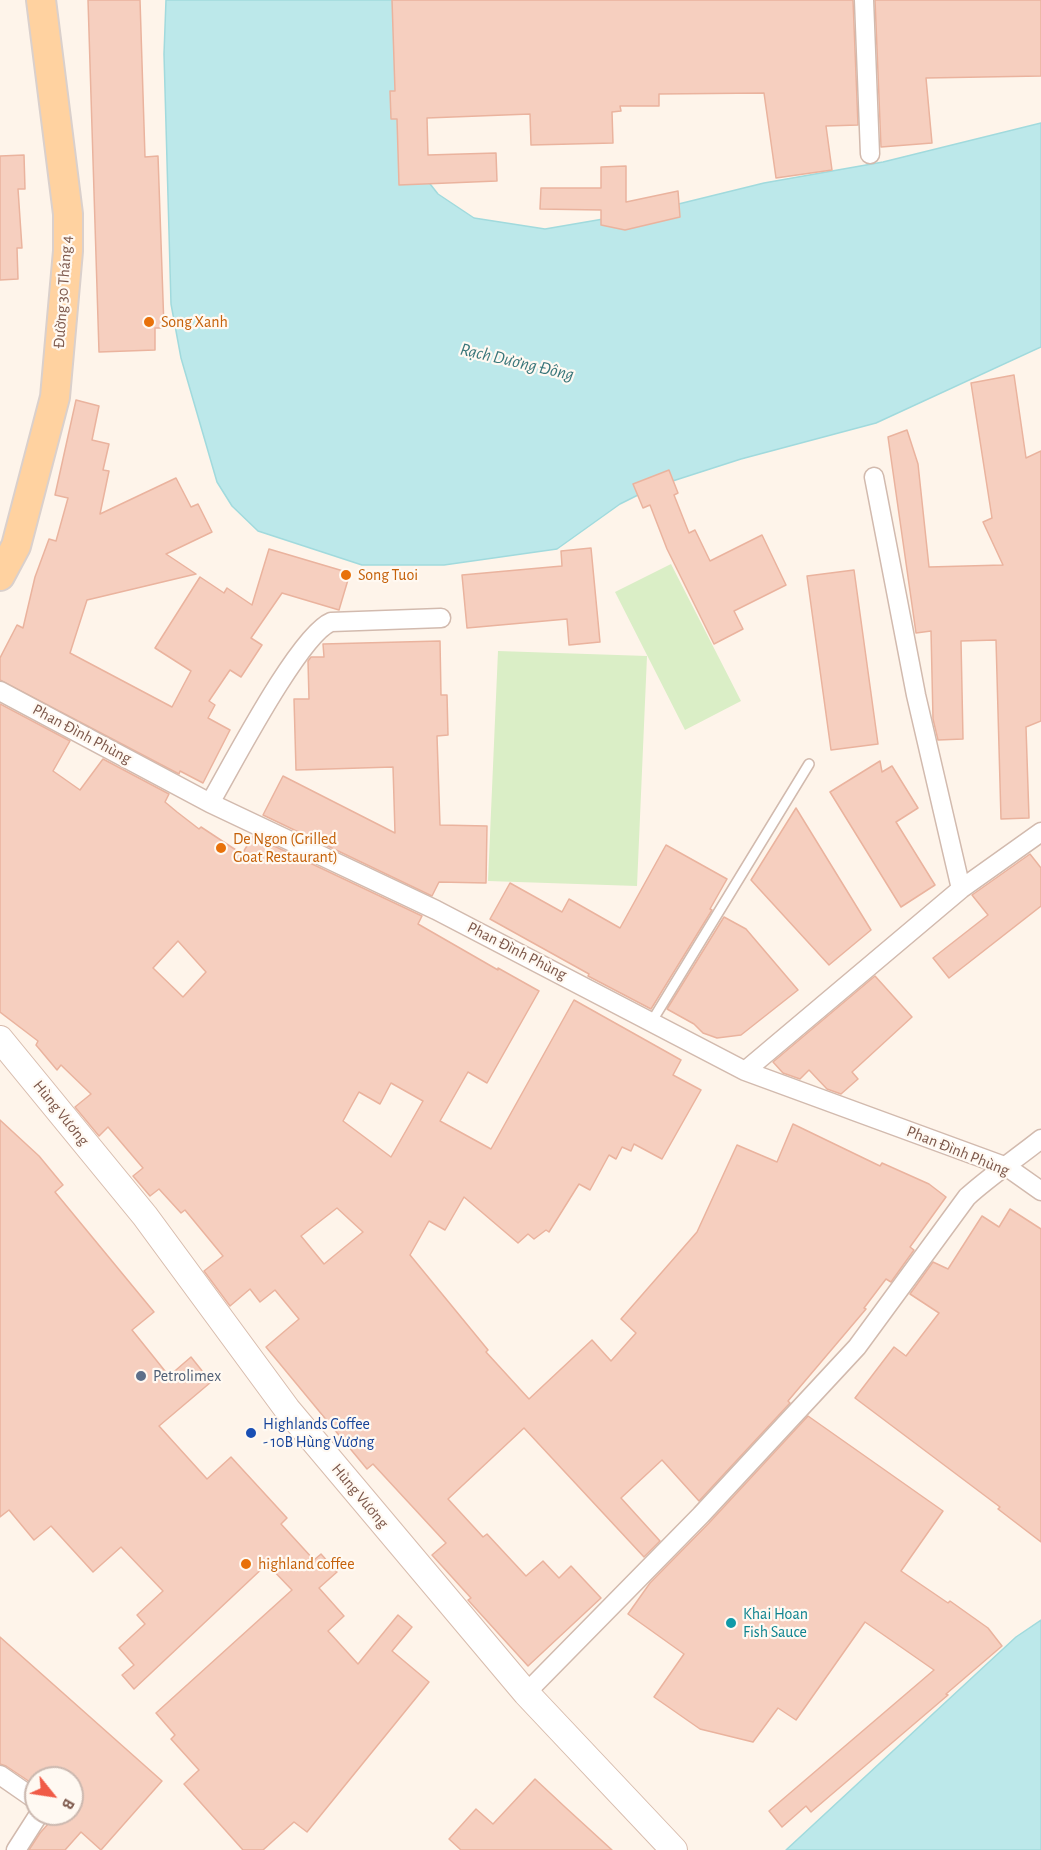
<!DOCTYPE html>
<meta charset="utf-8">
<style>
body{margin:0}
#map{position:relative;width:1041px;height:1850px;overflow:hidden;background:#fef4ea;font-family:"Alegreya Sans",sans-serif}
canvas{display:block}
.north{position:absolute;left:24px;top:1766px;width:60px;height:60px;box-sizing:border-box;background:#fff9f2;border:2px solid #cbb8af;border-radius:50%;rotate:120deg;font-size:16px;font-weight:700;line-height:24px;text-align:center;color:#7c574a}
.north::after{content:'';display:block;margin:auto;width:21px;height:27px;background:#f05b47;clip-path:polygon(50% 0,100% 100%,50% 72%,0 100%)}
</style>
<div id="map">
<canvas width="1041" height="1850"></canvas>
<div class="north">B</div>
</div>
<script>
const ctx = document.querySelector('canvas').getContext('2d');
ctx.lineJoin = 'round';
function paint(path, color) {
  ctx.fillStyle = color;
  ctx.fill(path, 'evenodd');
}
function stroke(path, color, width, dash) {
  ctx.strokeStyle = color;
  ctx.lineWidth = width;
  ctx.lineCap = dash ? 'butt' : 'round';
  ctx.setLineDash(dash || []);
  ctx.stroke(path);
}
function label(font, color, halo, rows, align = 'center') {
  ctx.font = font + ' "Alegreya Sans",sans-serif';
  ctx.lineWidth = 4.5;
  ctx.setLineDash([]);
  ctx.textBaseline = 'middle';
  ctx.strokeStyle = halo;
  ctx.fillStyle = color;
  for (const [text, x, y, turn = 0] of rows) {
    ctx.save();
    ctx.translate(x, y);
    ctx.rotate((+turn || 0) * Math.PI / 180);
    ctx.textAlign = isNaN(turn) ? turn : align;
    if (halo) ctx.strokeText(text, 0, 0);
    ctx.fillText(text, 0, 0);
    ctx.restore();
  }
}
paint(new Path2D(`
 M671 564 741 701 685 730 615 592Z
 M498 651 647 656 637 886 488 881Z`), '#daeec6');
const water = new Path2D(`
 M166 0H401L423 175 438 194 474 218 545 229 650 211 764 183 883 162 1041 123V347L876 423 741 459 654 487 620 504 557 549 444 565H362L258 531 232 506 217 482 181 358 171 304 164 54Z
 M1041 1620V1850H786L1016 1637Z`);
paint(water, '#bce8ea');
stroke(water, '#a1dadd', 1.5);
const building = new Path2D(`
 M88 0H140L145 157 158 156 164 328H155V350L99 352Z
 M392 0H853L858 125 826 126 832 170 776 178 764 93 659 94V106H620L621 111 612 112 613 143 531 145 530 114 427 118 428 155 496 153 497 181 399 185 397 119H391L390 91H395Z
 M875 0H1041V76L926 78 932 143 881 147Z
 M24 155 25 189H18L22 248H17L18 279 0 280V156Z
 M626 166V202L678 191 680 217 625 230 601 225V210L540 209 541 188H601V167Z
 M1014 375 1026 458 1041 451V721L1026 727 1029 818 1001 819 996 640 961 641 963 739 938 740 933 719 931 631 916 633 888 437 907 430 918 464 929 567 1003 565 983 522 992 518 971 383Z
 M76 400 99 406 92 440 109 444 103 470 109 471 100 514 176 478 191 507 198 504 212 532 166 554 196 574 87 600 70 653 172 707 191 671 155 648 200 577 224 593 227 588 252 605 269 549 350 573 339 610 282 593 251 638 262 645 241 677 230 670 209 701 215 705 208 718 230 730 203 783 180 771 179 774 0 680V658L17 625 23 628 35 577 49 539 56 541 68 498 55 495Z
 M669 470 678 493 674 495 689 533 695 530 710 561 762 535 786 585 734 611 743 629 714 644 667 549 650 505 643 508 633 484Z
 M591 548 600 642 569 645 567 619 467 628 462 575 562 566 561 551Z
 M854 570 878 744 831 750 807 576Z
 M440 641 441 695H447L448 735 437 736 440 825 487 826 486 883 439 882 432 896 263 815 283 776 395 833 393 767 296 770 294 699H309L308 661 311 657H324L323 644Z
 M0 704 70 741 53 771 80 790 103 759 169 794 165 802 177 812 199 829 201 827 242 854 253 836 422 916 418 924 498 970V968L539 991 487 1083 468 1072 440 1121 491 1149 574 1000 681 1060 673 1075 701 1090 662 1159 634 1144 631 1151 622 1147 616 1159 609 1155 590 1190 579 1184 549 1232 546 1230 534 1239 528 1234 518 1243 464 1197 445 1230 429 1221 410 1255 488 1350 486 1352 529 1399 592 1340 611 1361 636 1333 621 1319 697 1232 737 1145 777 1162 793 1124 880 1166 882 1163 929 1184 946 1197 910 1247 914 1250 891 1282 886 1279 864 1308 866 1309 788 1401 790 1403 699 1501 662 1460 621 1498 660 1541 644 1557 524 1428 448 1499 483 1537 487 1534 526 1576 543 1561 559 1578 571 1566 601 1598 528 1666 468 1600 471 1598 432 1555 446 1543 373 1464 367 1469 266 1347 299 1319 275 1290 260 1302 250 1289 230 1306 204 1271 223 1256 185 1210 181 1213 159 1189 150 1196 133 1176 143 1168 108 1127 99 1136 75 1107 91 1094 61 1065 57 1070 36 1045 38 1041 0 1012ZM178 941 206 972 183 997 153 968ZM391 1083 423 1101 391 1157 343 1121 359 1092 380 1104ZM337 1208 363 1232 324 1264 301 1236Z
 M880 761 882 772 892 766 918 808 896 822 935 885 901 907 830 792Z
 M796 808 871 930 829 965 751 880Z
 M666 845 727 879 710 909 712 910 651 1009 588 976 589 974 490 919 510 883 562 912 569 899 620 928Z
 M1030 854 1041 868V906L949 978 933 958 988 915 972 895Z
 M724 917 746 929 798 990 741 1035 717 1038 703 1033 694 1024 667 1009Z
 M875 976 912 1017 852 1072 858 1079 841 1094 827 1089 809 1070 800 1079 783 1073 773 1062Z
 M0 1120 39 1156 63 1185 55 1192 154 1312 132 1330 169 1376 191 1357 211 1382 159 1426 207 1479 231 1457 287 1518 281 1524 314 1560 321 1554 337 1572 319 1588 344 1616 328 1631 358 1664 398 1615 412 1627 392 1651 429 1682 307 1832 294 1822 263 1850H243L184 1784 199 1770 171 1739 175 1735 156 1713 292 1590 267 1564 134 1689 122 1675 134 1665 119 1648 145 1624 137 1615 163 1591 121 1547 93 1572 51 1526 34 1540 9 1510 0 1517Z
 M1010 1209 1041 1229V1542L998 1509 1000 1507 855 1398 894 1347 906 1356 939 1313 910 1294 933 1262 948 1269 982 1216 999 1227Z
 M808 1416 943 1511 901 1571 948 1603 950 1601 988 1628 1002 1646 946 1694 948 1695 811 1812 806 1806 782 1827 769 1811 934 1670 865 1622 796 1720 778 1708 753 1742 700 1729 654 1697 684 1654 628 1614 650 1583 709 1523Z
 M0 1637 162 1781 101 1850 81 1832 65 1850H29L40 1833 57 1814H72V1778H36V1786L6 1766 0 1764Z
 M535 1779 565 1807 612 1850H461L449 1839 476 1809 493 1824Z`);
paint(building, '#f6cfbf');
stroke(building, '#eab39e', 1.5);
const service = new Path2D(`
 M652 1021 809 764`);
const minor = new Path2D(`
 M864 0 870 154
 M874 477 916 695 961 889
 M0 691 210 803 436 910 745 1071 1007 1167 1041 1191
 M210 803C231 767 299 635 331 622L441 618
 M745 1071 961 889 1041 832
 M526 1693 701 1515 857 1347 967 1197C990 1176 1016 1159 1041 1139
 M0 1775 36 1800
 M16 1850 39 1814`);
const secondary = new Path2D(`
 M0 1039 145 1216 287 1409 526 1693 674 1850`);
const primary = new Path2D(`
 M0 576 16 546 55 397 68 251V214L41 0`);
stroke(service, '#d2baae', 12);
stroke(minor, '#d2baae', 21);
stroke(secondary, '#d8bcad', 28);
stroke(primary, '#dad0cc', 32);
stroke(service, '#fff', 9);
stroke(minor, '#fff', 18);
stroke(secondary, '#fff', 26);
stroke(primary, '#ffd2a0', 28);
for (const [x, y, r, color] of [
 [149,322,6,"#e8710a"],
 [346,575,6,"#e8710a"],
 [221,848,6,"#e8710a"],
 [141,1376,6,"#5c6f8a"],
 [251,1433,6,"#1a4fb4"],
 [246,1564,6,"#e8710a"],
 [731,1623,6,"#0f9aa8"]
]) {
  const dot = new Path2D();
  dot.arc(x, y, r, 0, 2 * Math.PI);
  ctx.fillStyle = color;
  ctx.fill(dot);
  stroke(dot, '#fff9f2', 2);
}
label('16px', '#7c574a', '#fff9f2', [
 ["Đường 30 Tháng 4",63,292,-86],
 ["Phan Đình Phùng",82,734,28],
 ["Phan Đình Phùng",517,951,27],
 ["Hùng Vương",61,1113,51],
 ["Phan Đình Phùng",958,1151,22],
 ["Hùng Vương",360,1496,50]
]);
label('16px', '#c56008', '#fff9f2', [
 ["Song Xanh",161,322],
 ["Song Tuoi",358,575],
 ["De Ngon (Grilled",233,839],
 ["Goat Restaurant)",233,857],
 ["highland coffee",258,1564]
], 'left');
label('16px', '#4e5e75', '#fff9f2', [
 ["Petrolimex",153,1376]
], 'left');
label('16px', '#164399', '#fff9f2', [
 ["Highlands Coffee",263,1424],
 ["- 10B Hùng Vương",263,1442]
], 'left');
label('16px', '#0d838f', '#fff9f2', [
 ["Khai Hoan",743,1614],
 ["Fish Sauce",743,1632]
], 'left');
label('italic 18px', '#39767a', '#fff9f2', [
 ["Rạch Dương Đông",517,362,13]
]);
</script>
